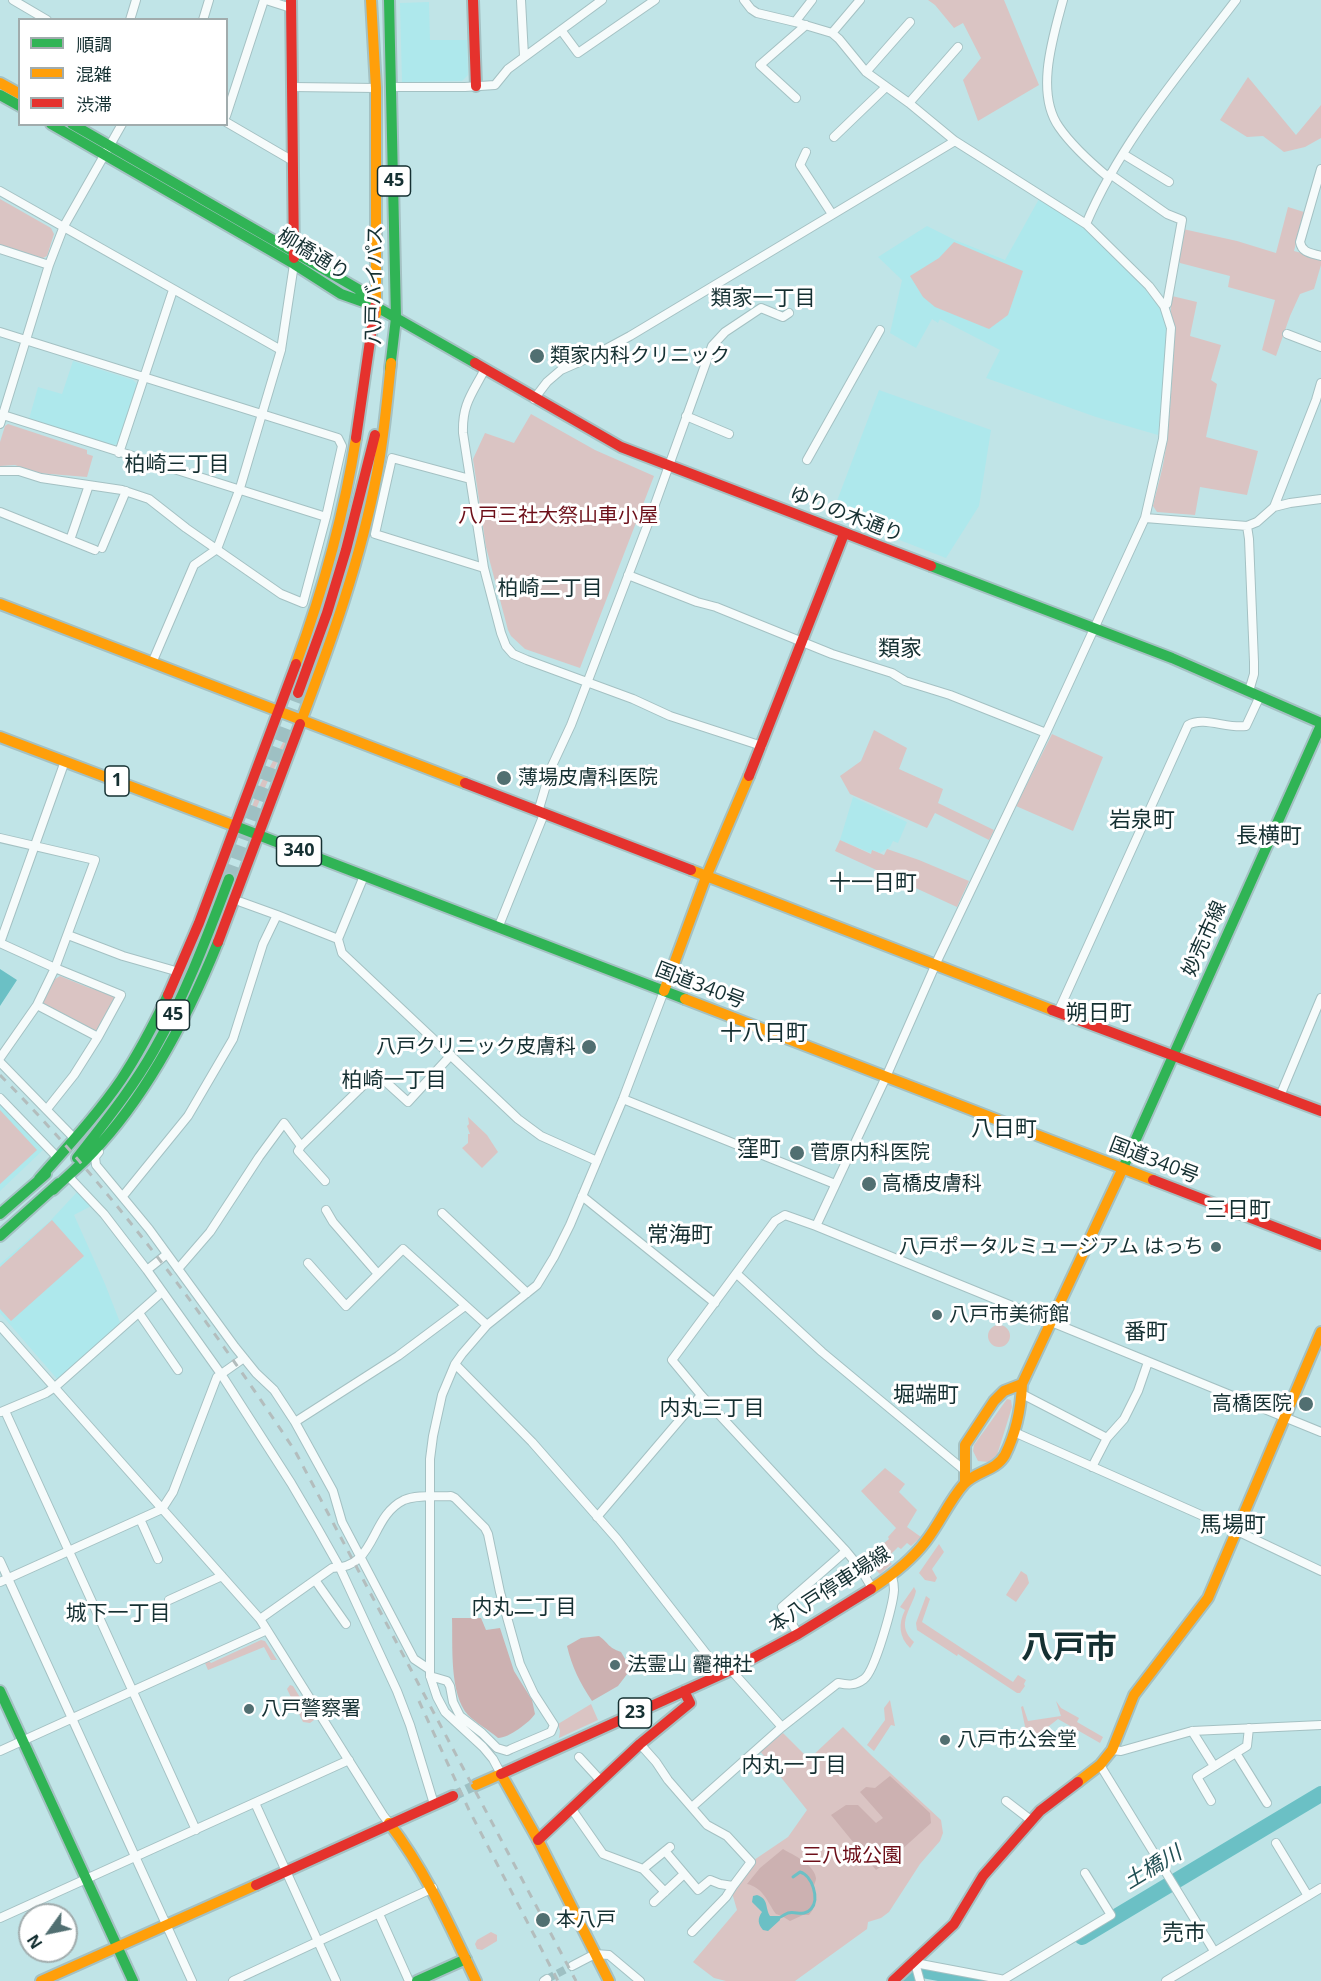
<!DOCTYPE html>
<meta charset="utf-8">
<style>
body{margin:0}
#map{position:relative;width:1321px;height:1981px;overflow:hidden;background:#c0e4e7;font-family:"Open Sans","Noto Sans JP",sans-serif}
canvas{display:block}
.legend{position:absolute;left:18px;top:18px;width:210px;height:108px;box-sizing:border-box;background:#fff;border:2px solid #a1acad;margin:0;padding:8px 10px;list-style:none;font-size:18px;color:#153032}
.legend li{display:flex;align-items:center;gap:12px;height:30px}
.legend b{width:30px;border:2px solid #a1acad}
.north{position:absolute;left:18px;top:1903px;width:60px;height:60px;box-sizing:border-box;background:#fff;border:2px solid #a1acad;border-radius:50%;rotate:237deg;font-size:16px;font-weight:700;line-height:24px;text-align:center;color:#153032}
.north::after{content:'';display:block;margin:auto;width:21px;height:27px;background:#516f71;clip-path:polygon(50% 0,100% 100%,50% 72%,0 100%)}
</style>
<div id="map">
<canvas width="1321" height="1981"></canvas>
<ul class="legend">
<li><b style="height:8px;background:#30b455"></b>順調</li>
<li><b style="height:8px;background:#ff9f0a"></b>混雑</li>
<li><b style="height:8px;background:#e5322d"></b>渋滞</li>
</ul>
<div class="north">N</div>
</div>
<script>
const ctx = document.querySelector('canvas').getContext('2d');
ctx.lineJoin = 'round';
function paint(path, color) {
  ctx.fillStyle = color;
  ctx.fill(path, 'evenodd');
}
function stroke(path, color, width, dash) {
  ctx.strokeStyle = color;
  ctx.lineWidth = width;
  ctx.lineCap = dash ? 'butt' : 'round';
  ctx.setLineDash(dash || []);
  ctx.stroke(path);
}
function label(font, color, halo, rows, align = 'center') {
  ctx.font = font + ' "Open Sans","Noto Sans JP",sans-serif';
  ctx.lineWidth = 6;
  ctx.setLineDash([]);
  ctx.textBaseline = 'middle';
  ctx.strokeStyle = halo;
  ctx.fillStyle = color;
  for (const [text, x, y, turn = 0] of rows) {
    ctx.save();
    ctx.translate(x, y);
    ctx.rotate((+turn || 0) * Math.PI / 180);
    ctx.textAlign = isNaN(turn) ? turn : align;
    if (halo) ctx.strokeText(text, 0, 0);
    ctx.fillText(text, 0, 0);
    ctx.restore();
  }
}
paint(new Path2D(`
 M429 2 430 40H467L468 75 462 81 402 82 400 3Z
 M1039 199 1083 227 1141 284 1156 303 1165 317 1167 334 1165 375 1158 435 1096 417 986 378 1000 350 940 319 938 323 932 319 916 348 890 333 902 280 878 257 927 226 955 240 1005 260Z
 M73 361 133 380 137 384 118 443 113 446 29 419 38 387 62 394Z
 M879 390 991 430 979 506 946 558 832 514Z
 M853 797 907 822 898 843 893 841 890 847 880 853 873 850 871 853 840 840Z
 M0 1105 43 1150 0 1191Z
 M78 1191 91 1206 74 1215 105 1284 121 1325 58 1380 0 1313V1264L51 1220Z`), '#aee8ec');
paint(new Path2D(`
 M928 0H1004L1039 85 978 121 963 80 981 58 963 23 954 28 935 5Z
 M1248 77 1296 135 1321 105V138L1305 147 1284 152 1263 136 1247 137 1220 120Z
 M0 199 51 228 54 234 47 256 41 259 0 246Z
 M1288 207 1304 212 1294 251 1321 258V265L1314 289 1300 294 1290 316 1276 356 1262 350 1275 300 1228 287 1230 276 1180 263 1178 259 1183 229 1237 241 1276 253Z
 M954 242 1023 271 1008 315 989 329 935 307 923 297 910 276 939 258Z
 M1172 296 1197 302 1190 336 1221 345 1211 380 1217 384 1206 437 1258 451 1247 495 1200 487 1195 515 1157 512 1153 506C1156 492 1160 479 1163 465 1170 428 1171 388 1174 351 1175 332 1168 314 1172 296Z
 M531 414 595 450 654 476 580 668 525 649 511 636 508 630 486 547 473 459 485 433 514 443Z
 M8 424 87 450V454L93 456 87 477 38 473 15 465 0 466V442L5 426Z
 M874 730 907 748 899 769 943 789 938 803 994 830 989 840 935 813 927 828 850 794 840 776 861 761Z
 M1052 734 1103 757 1073 831 1016 806Z
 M286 737V745L267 783 254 814 251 809 261 783Z
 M840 840 871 854 872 850 884 855 887 849 919 860 969 881 957 907 835 851Z
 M60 976 87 987 113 995 115 999 97 1031 95 1032 43 1005 42 1002 55 979Z
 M0 1110 37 1150 0 1184Z
 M468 1117 487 1135 498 1152 482 1168 462 1148 468 1143V1134H470L467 1126 469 1124Z
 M52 1220 84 1256 11 1321 0 1309V1267Z
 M988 1336a11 11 0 1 1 22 0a11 11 0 1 1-22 0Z
 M1007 1399 1011 1400 1012 1407 997 1455 988 1462 978 1461 973 1451 974 1445Z
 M885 1468 905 1484 899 1492 917 1510 907 1527 921 1537 911 1546 907 1543 901 1549 898 1547 889 1556 891 1559 889 1561 892 1564 880 1574 873 1567 871 1568 868 1564 877 1556 873 1552 889 1539 888 1537 896 1528 861 1491Z
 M939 1544 944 1552 932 1569 937 1578 935 1582 925 1580 919 1573Z
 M1021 1571 1027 1575 1029 1583 1016 1602 1006 1595Z
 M914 1587 916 1591 915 1595C908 1614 897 1626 914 1642L910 1648C899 1637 898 1624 905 1610L900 1607Z
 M926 1596 930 1599 922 1622 1013 1682 1018 1675 1026 1680 1024 1684 1025 1686 1020 1693H1017L958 1654 957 1656 917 1630 916 1623Z
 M261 1640 265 1641 277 1660H271L264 1647 208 1670 205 1663 209 1661 211 1663Z
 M290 1685 293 1686 314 1720 310 1723 303 1722 301 1718 287 1689Z
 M890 1700 895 1726 891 1725 874 1751 867 1745 885 1720 884 1708Z
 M1056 1701 1061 1708 1079 1718 1077 1722 1103 1737 1100 1743 1058 1719 1035 1737 1027 1736 1021 1707 1023 1706 1028 1721 1061 1716Z
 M591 1704 598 1720 559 1738 560 1731 558 1724Z
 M843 1727 872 1756 941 1820 943 1833 940 1841 920 1864 889 1912 881 1918 868 1922 867 1929 795 1981H726L714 1978 693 1962 737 1910 732 1893 754 1860 788 1837 807 1810 760 1751 783 1733 809 1759Z
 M491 1932 497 1935V1941L482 1950 477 1949 475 1944 477 1940Z`), '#dac4c3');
paint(new Path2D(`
 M452 1618H481L486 1630 500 1628 514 1671 532 1700 535 1714C530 1722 509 1738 498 1738 489 1730 476 1723 468 1715 449 1694 453 1644 452 1618Z
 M599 1636C610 1644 607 1647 621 1652L631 1669 618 1686 592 1701C580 1683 572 1667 567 1646L581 1638Z
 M890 1776 930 1813 931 1823 889 1861 876 1870 831 1815 846 1805H858L876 1823 883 1818 860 1792 866 1787 875 1788Z
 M783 1849C793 1855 814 1864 816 1878 816 1882 814 1883 814 1887 814 1900 818 1904 809 1915H803L790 1921 782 1916 776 1914C767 1902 764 1888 747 1884L760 1868Z`), '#ccb1b1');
paint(new Path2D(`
 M0 969 17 980 0 1006Z
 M757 1895C769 1899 765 1908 770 1916H779L780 1920 768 1931 763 1930C758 1924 757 1919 762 1912L752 1902 753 1896Z`), '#6bc0c5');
stroke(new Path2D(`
 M779 1918C780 1917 786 1914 788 1913 796 1911 804 1917 811 1909 820 1899 812 1875 800 1872L793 1877`), '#6bc0c5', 3);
stroke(new Path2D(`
 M1082 1937 1321 1794
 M906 1981 922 1970 983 1981`), '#6bc0c5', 16);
stroke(new Path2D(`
 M547 1979 572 1966`), '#9ec0c3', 8, [8, 4]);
stroke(new Path2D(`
 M453 1796 476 1785`), '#9ec0c3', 10, [10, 5]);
stroke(new Path2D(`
 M229 879 298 693`), '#9ec0c3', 14, [14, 7]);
const street = new Path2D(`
 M13 0 47 20
 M266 0 291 8
 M521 0 524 56
 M744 0 751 9 757 13 795 22 832 33 839 39 866 72 909 103 955 141 1086 224 1149 286 1164 306 1171 328 1163 439 1145 518 1046 733 938 959 886 1077 816 1226 1321 1432
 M1063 0C1053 37 1035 93 1059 127 1072 146 1090 162 1108 177
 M130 20 136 0
 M203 20 209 0
 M795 22 812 0
 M561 30 578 53 655 0
 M832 33 860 0
 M866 72 910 22
 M292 87 376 88
 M392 87H465L495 85 508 69 602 0
 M796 98 760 65 806 25
 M909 103 958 47
 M226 116 264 0
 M226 122 293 161
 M834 137 886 87
 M806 152 800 165 832 214
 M1123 154 1169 182
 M1321 169 1300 242C1302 253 1311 253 1321 256
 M1110 174 1167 214 1182 220 1167 304 1164 306
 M0 191 281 350
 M1086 224C1121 141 1182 71 1236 0
 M0 249 49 265
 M0 332 338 438 342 446 326 517 303 603 281 594 186 528 149 499 122 490 41 478 19 471H0
 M1287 334 1321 347
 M485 369C472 394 462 404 463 433L484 568 501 633 506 646 513 654 527 660 633 699 670 716 762 746
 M534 399 547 382 561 370 593 356 630 336 955 141
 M0 414 326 517
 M686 416 729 434
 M0 424 49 265 64 226 122 124
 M119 453 173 290
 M807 460 880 330
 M470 479 392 458 375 534 484 568
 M1274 507 1290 503 1321 499
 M0 512 95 550
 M1145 518 1247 526 1257 522 1274 507 1316 400 1321 383
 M1247 526 1249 539 1254 662V674L1249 691
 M70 540 89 485
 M102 548 126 491
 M628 575 697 602 716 607 832 654 892 673 905 681 950 695 1046 733
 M152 663 194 565 217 549 240 488 281 350 294 264
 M538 812 551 768 571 725 649 521 712 346 725 332 761 308 783 317 789 313
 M0 838 95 860 55 968 37 1005 0 1058
 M241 902 277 915
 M498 928 544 814
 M68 935 123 956 172 970
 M338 939 342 953 518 1119 541 1136 597 1161
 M0 943 55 968 121 995 98 1037 74 1075 47 1109
 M0 943 65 761
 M37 1005 98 1037
 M1058 1012 1188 725C1204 716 1227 729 1246 726L1260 696
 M0 1062 75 1139
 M1280 1096 1321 998
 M0 1098 58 1158
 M623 1099 835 1184
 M301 1146 298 1151 325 1181
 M99 1152 95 1157 96 1165 149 1229 235 1347 256 1373 274 1390 295 1422 333 1491 342 1522 414 1659 429 1669
 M69 1177 104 1214 147 1270 221 1374 291 1483 318 1529 340 1568 397 1691 410 1725 434 1804
 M123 1196 188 1116 233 1039 263 944 277 915 338 939 364 876
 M582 1196 715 1303
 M326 1210 333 1222 378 1274
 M442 1213 527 1293
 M816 1226 785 1215 775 1221 672 1360 701 1395 846 1551 860 1568 872 1588
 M308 1263 346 1306 403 1249 487 1325
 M178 1269 210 1232 259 1157 284 1123 301 1146 376 1073 408 1102 451 1055
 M147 1270 167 1254
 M737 1274 822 1352 964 1470
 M139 1313 178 1370
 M0 1326 260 1619 383 1815 389 1823
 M455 1364 532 1442 617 1539 722 1674
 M1022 1394 1107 1438
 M5 1411 196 1830
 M1 1412 46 1393 55 1387 162 1292
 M295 1422 398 1356 465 1306
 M1014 1432 1237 1531 1321 1571
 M1092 1467 1107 1438 1124 1419 1138 1391 1148 1362
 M597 1517 701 1395
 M140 1519 158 1559
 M0 1561 192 1981
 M315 1580 346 1624
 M0 1582 162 1509 173 1492 217 1377 244 1358
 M169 1600 222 1576
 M260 1619 332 1568C377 1568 369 1517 404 1500 418 1494 436 1497 451 1496L455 1498 485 1528 488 1534 500 1592 520 1664 534 1694 554 1725 551 1732 511 1749 507 1751 497 1748 482 1733 460 1716 453 1702 450 1686 447 1681 430 1676
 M798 1634 782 1607 846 1551
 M731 1670 782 1727
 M1192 1731 1214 1766
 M640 1744 656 1762 668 1780 707 1825 727 1836 751 1862 733 1886 720 1884 710 1880 698 1890 665 1851
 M1112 1750 1121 1751 1192 1731 1321 1725
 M0 1751 267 1630
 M1236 1753 1267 1803
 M579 1757 601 1781
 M1100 1765 1214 1951
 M501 1774 493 1759 483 1747 445 1712 437 1697 430 1676V1459L433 1436 442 1395 455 1364 462 1354 487 1325 537 1285 554 1257 570 1225 623 1099 664 991
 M1006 1801 1032 1821
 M1211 1801 1197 1777 1247 1746 1249 1728
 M255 1803 336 1981
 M692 1807 782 1727 838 1683C848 1685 855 1686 864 1679 875 1671 893 1605 894 1590 894 1585 893 1580 892 1576
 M571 1808 603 1854 643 1869
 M1276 1843 1308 1896
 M665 1892 643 1869 670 1847
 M654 1902 684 1874
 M379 1914 409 1981
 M0 1918 349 1760
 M692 1932 726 1897 733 1886
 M572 1966 595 1954 609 1955 640 1981
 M1003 1980 1111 1915 1085 1873
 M233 1981 433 1888
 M544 1981 547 1979
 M920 1981 915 1963 1005 1980
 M1166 1981 1321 1888`);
const fast = new Path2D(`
 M389 0 396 318 390 369
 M0 95 20 106
 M51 124 294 264 341 294 372 305
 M72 124 358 289 375 306 475 363
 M931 566 1172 658 1321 723
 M235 826 685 999
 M77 1158C104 1123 132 1089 154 1050 185 996 207 937 229 879
 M1123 1168 1321 725
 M39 1179C67 1147 97 1115 121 1080 139 1053 154 1024 168 995
 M53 1190C66 1177 81 1165 93 1152 149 1093 188 1016 218 942
 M0 1214 46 1174
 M0 1236 59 1183
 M0 1691 133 1981
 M417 1981 466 1959`);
const slow = new Path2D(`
 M371 0 376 88V314
 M0 83 20 94
 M0 604 465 783
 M296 664C323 590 344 515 356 438
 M300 724C331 642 361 559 377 473 384 437 387 400 391 363
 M0 737 235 826
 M691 870 1052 1010
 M664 991 706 877 749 776
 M685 999 1153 1180
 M965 1483V1445L994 1401 1004 1391 1022 1384
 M871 1589C891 1576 911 1561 926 1541 940 1523 949 1501 964 1484 976 1471 996 1471 1005 1455 1016 1433 1021 1408 1022 1384L1123 1168
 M1078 1782 1100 1765 1112 1750 1134 1695 1208 1598 1321 1332
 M476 1785 501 1774 538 1840 609 1981
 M389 1823C426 1871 450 1926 476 1981
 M41 1981 256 1885`);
const jam = new Path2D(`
 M291 0 294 258
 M473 0 476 86
 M475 363 621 447 931 566
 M356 438 375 306
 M298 693 327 613 346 550 375 435
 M749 776 844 534
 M465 783 691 870
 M218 942 300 724
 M168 995 199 923 296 664
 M1052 1010 1321 1111
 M1153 1180 1321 1245
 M501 1774 731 1670 798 1634 871 1589
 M538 1840 640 1744 690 1703 684 1691
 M256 1885 453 1796
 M893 1981 954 1924 983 1876 1040 1811 1078 1782`);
stroke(street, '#a4c1c3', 10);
stroke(fast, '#a4c1c3', 14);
stroke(slow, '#a4c1c3', 14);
stroke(jam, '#a4c1c3', 14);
stroke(street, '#f6fbfb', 8);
stroke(fast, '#30b455', 10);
stroke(slow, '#ff9f0a', 10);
stroke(jam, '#e5322d', 10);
stroke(new Path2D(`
 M0 1075C112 1189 207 1318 295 1451L576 1981
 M419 1701 469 1810 558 1981`), '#b3bdbd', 3, [8, 8]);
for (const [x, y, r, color] of [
 [537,356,8,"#516f71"],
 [504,778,8,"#516f71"],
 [589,1047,8,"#516f71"],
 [797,1153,8,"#516f71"],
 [869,1184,8,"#516f71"],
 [1216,1247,6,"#516f71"],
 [937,1315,6,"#516f71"],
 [1306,1404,8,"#516f71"],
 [615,1665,6,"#516f71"],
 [249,1709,6,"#516f71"],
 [945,1740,6,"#516f71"],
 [543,1920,8,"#516f71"]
]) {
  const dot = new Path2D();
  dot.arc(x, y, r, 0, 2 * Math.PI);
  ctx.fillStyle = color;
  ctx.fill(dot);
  stroke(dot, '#fff', 2);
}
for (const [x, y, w] of [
 [394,181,33],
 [117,781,24],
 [299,851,45],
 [173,1015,33],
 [635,1713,33]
]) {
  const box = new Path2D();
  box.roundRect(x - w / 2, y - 15, w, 30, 4.5);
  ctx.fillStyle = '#fff';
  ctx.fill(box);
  stroke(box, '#153032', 1.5);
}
label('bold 18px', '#153032', null, [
 ["45",394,181],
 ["1",117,781],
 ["340",299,851],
 ["45",173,1015],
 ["23",635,1713]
]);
label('20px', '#153032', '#fff', [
 ["柳橋通り",313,255,31],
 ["八戸バイパス",375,285,-89],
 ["ゆりの木通り",846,515,21],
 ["妙売市線",1205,939,-66],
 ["国道340号",700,986,21],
 ["国道340号",1154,1161,21],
 ["本八戸停車場線",830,1590,-33]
]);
label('20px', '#153032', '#fff', [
 ["類家内科クリニック",550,356],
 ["薄場皮膚科医院",518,778],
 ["八戸クリニック皮膚科",576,1047,"right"],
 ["菅原内科医院",810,1153],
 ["高橋皮膚科",882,1184],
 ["八戸ポータルミュージアム はっち",1204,1247,"right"],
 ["八戸市美術館",949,1315],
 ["高橋医院",1292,1404,"right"],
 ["法霊山 龗神社",627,1665],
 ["八戸警察署",261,1709],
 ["八戸市公会堂",957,1740],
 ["本八戸",556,1920]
], 'left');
label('20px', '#6d0f19', '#fff', [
 ["八戸三社大祭山車小屋",558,516],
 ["三八城公園",852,1856]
]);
label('21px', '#153032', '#fff', [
 ["類家一丁目",763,299],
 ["柏崎三丁目",177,465],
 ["柏崎二丁目",550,589],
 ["柏崎一丁目",394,1081],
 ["内丸三丁目",712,1409],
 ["内丸二丁目",524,1608],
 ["城下一丁目",118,1614],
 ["内丸一丁目",794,1766]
]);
label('italic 21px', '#235155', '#fff', [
 ["土橋川",1153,1868,-31]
]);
label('22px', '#153032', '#fff', [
 ["類家",900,650],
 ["岩泉町",1142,821],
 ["長横町",1269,837],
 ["十一日町",873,884],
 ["朔日町",1099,1014],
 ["十八日町",764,1034],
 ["八日町",1004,1130],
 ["窪町",759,1150],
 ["三日町",1238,1211],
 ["常海町",680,1236],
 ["番町",1146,1333],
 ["堀端町",926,1396],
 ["馬場町",1233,1526],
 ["売市",1184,1934]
]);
label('bold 32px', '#153032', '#fff', [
 ["八戸市",1069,1649]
]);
</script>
